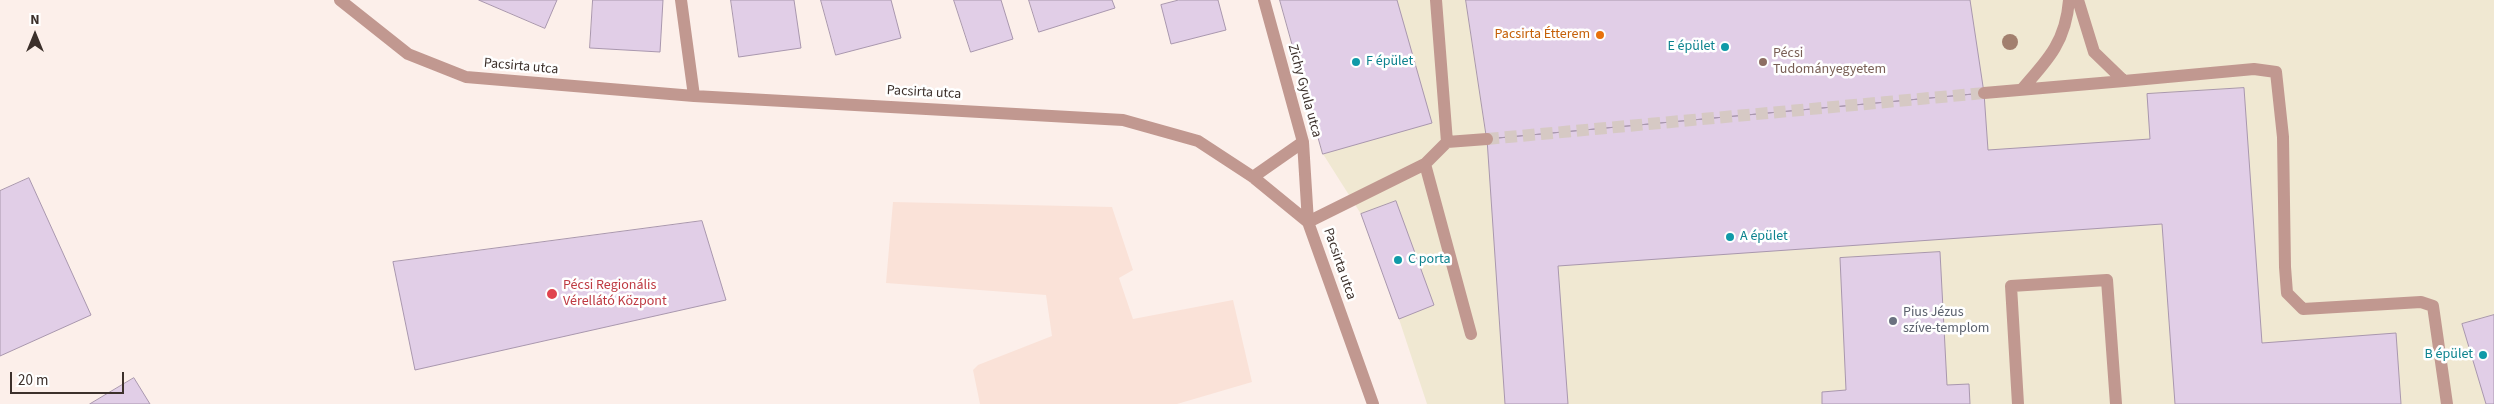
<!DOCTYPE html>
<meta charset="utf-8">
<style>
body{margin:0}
#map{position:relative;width:2494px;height:404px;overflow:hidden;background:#fcefea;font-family:"Source Sans 3",sans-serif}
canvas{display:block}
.north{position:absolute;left:10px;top:10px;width:50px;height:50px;-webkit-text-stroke:4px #fff;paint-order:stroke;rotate:0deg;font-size:14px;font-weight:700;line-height:20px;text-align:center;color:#3c302b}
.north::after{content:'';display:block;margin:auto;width:18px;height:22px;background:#3c302b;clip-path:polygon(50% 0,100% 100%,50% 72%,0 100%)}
.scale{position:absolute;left:10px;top:372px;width:114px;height:22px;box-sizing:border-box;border:2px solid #3c302b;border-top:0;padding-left:6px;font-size:15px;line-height:18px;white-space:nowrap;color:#3c302b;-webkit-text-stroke:4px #fff;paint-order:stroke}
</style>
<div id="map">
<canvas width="2494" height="404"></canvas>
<div class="north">N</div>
<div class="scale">20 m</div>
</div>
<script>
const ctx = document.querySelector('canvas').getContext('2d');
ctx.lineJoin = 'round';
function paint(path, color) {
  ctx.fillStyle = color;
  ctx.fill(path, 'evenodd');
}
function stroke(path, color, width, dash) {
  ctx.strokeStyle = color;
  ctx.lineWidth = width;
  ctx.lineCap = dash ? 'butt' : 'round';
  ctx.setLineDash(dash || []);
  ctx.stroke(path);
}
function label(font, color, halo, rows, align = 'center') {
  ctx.font = font + ' "Source Sans 3",sans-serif';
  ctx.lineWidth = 5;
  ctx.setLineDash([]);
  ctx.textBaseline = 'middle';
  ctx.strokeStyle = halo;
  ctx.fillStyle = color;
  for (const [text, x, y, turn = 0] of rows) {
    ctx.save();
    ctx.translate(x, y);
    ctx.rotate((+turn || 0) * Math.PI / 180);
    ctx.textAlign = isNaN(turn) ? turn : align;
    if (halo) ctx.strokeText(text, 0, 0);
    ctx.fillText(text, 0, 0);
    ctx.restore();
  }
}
paint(new Path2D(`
 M893 202 1112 207 1133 270 1119 278 1133 319 1233 300 1252 382 1177 404H980L973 370 978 365 1052 336 1046 295 886 283Z`), '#fae2d8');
paint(new Path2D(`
 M1280 0H2494V404H1427L1399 319 1361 214 1323 154Z`), '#f0e8d2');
const building = new Path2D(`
 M479 0H557L545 28Z
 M593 0H663L660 52 590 48Z
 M731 0H794L801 48 739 57Z
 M821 0H891L901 38 836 55Z
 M954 0H1001L1013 39 971 52Z
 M1029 0H1112L1115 8 1039 32Z
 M1179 0H1218L1226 30 1171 44 1161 5Z
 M1280 0H1397L1432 123 1323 154Z
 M1466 0H1970L1984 93 1487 139Z
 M2244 88 2262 343 2396 333 2401 404H2175L2162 224 1558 266 1568 404H1505L1487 139 1984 93 1988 150 2150 139 2147 94Z
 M29 178 91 315 0 356V191Z
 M1396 201 1434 305 1399 319 1361 214Z
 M702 221 726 300 415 370 393 262Z
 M1940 252 1947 385 1969 384 1970 404H1822V392L1846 390 1840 258Z
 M2494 315V404H2486L2462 324Z
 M134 378 150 404H90Z`);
paint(building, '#e1cee7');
stroke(building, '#a997ae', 1);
stroke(new Path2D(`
 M1487 139 1984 93`), '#d6c9c4', 12, [12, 6]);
stroke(new Path2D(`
 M340 0 408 54 466 77 694 96 1123 120 1198 141 1253 177 1308 222 1373 404
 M681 0 694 96
 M1264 0 1303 142 1308 222
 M2078 0 2094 52 2124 81 2254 69 2276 72 2283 137 2285 267 2287 293 2303 309 2421 302 2433 306 2447 404
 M2022 89C2048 60 2066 41 2069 0
 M1984 93 2124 81
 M1447 142 1487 139
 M1425 164 1471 334
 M1253 177 1303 142
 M1308 222 1425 164 1447 142 1436 0
 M2018 404 2011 286 2107 280 2116 404`), '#c19890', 12);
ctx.fillStyle = '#a27f6e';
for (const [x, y] of [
 [2010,42]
]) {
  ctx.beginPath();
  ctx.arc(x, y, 8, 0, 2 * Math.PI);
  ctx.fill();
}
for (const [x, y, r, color] of [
 [1600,35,5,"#e8710a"],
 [1725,47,5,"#0f9aa8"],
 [1356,62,5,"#0f9aa8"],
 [1763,62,5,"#8d6e63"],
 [1730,237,5,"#0f9aa8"],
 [1398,260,5,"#0f9aa8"],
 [552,294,6,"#e0444e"],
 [1893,321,5,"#6b7280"],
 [2483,355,5,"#0f9aa8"]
]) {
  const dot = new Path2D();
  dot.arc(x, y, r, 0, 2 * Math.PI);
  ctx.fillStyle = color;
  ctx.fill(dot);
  stroke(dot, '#fff', 2);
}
label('14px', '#c56008', '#fff', [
 ["Pacsirta Étterem",1590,35]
], 'right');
label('14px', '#0d838f', '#fff', [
 ["E épület",1715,47,"right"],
 ["F épület",1366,62],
 ["A épület",1740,237],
 ["C porta",1408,260],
 ["B épület",2473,355,"right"]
], 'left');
label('14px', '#785e54', '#fff', [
 ["Pécsi",1773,54],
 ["Tudományegyetem",1773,70]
], 'left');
label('14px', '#3c302b', '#fff', [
 ["Pacsirta utca",521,67,5],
 ["Zichy Gyula utca",1304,91,75],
 ["Pacsirta utca",924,93,3],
 ["Pacsirta utca",1339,264,71]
]);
label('14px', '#be3a42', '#fff', [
 ["Pécsi Regionális",563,286],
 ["Vérellátó Központ",563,302]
], 'left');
label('14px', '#5b616d', '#fff', [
 ["Pius Jézus",1903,313],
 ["szíve-templom",1903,329]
], 'left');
</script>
